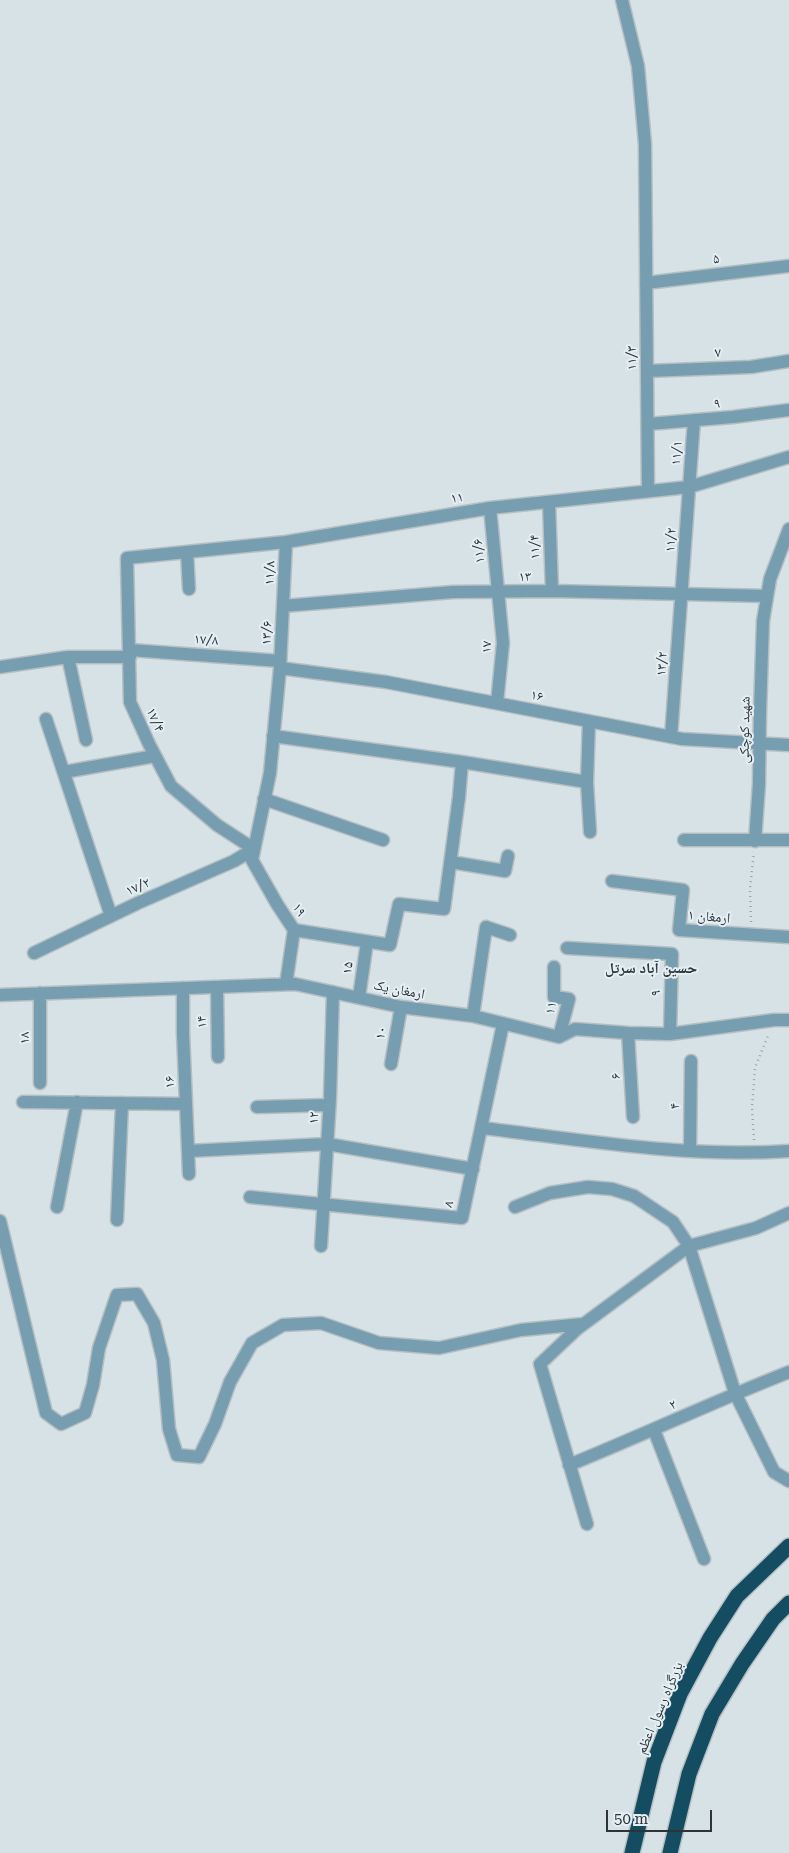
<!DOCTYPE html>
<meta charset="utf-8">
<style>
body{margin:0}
#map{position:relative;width:789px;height:1853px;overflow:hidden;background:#d7e2e7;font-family:"Roboto Serif",serif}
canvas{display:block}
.scale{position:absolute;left:606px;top:1810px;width:106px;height:22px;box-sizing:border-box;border:2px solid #2e3335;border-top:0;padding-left:6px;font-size:15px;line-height:18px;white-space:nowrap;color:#2e3335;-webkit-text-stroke:4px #e4eff5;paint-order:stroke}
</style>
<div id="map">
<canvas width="789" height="1853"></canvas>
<div class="scale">50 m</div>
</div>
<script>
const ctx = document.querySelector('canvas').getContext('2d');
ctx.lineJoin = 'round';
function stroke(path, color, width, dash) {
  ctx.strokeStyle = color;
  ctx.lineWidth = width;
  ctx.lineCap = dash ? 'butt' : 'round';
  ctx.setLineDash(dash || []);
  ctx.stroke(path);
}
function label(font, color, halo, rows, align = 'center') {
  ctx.font = font + ' "Roboto Serif","Noto Naskh Arabic",serif';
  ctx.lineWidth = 4;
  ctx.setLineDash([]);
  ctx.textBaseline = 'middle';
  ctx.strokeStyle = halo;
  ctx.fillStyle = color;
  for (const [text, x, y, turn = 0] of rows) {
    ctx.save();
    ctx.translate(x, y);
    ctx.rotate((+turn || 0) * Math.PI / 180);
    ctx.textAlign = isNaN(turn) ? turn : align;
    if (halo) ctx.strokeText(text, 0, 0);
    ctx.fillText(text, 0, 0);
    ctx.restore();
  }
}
const minor = new Path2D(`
 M622 0 638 66 645 144 648 491
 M646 283 789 266
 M647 371 751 367 789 361
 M648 424 733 417 789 410
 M549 502 552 591
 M490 508 503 643 497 703
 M187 552 189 589
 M283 606 453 592 552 591 767 596
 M130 650 280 661
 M68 657 86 740
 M0 667 68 657H130
 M280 668 386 682 682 739 789 745
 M46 719 111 916
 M589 721 587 782 590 832
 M273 736 462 762 587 782
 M671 737 694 420
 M64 772 155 756
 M264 799 383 840
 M684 840H789
 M755 841 759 784 760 712 763 621 770 579 789 529
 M451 862 505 871 508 856
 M612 881 683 890 679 930 789 937
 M294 930 390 945 399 904 444 909 459 797 462 762
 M567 948 672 954 670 1034
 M34 953 138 903 234 861 254 849 217 825 171 786 149 744 130 702 127 558 286 542 490 508 689 487 789 457
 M554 967V997L569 999 559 1037
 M286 984 294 930 277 904 252 860 270 773 280 668 286 542
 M217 987 218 1057
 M183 988V1033L189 1174
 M0 995 295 984 401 1007 473 1016 559 1037 575 1029 628 1033 670 1034 774 1020H789
 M359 997 367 942
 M473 1016 486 927 510 935
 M628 1033 633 1117
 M391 1064 401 1007
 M40 1083V993
 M23 1102 186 1104
 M257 1107 329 1105
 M482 1128C584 1140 686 1158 789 1151
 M188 1151 327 1144 473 1169
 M690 1151 691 1061
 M250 1197 462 1218 503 1024
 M57 1207 77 1102
 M515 1207 550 1193 588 1187 612 1189 634 1196 673 1222 689 1246 756 1228 789 1213
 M117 1220 122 1103
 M0 1221 46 1413 61 1424 85 1413 93 1385 99 1348 117 1295 137 1294 154 1323 163 1360 169 1429 177 1455 199 1457 215 1424 230 1382 252 1343 283 1325 321 1323 379 1343 439 1348 521 1330 583 1324
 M321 1246 330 1098 333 992
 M654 1430 704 1559
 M569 1465C643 1435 715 1401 789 1372
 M587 1524 540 1364 577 1329 689 1246 735 1393 774 1472 789 1481`);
const highway = new Path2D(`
 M632 1853 654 1762 680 1694 710 1638 737 1596 789 1546
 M670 1853 689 1774 712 1714 742 1664 773 1619 789 1603`);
stroke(minor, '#b5bfc3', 15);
stroke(highway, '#b5bfc3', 18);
stroke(new Path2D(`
 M751 922 750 888 754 852
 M754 1140 752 1108 755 1068 769 1033`), '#9ca5a9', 2.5, [1, 4]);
stroke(minor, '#769eb0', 12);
stroke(highway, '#144d62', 15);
label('14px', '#2e3335', '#e4eff5', [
 ["۵",716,259,-7],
 ["۷",718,353,-3],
 ["۱۱/۳",632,358,-91],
 ["۹",717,404,-5],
 ["۱۱/۱",677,453,-85],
 ["۱۱",457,498,-9],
 ["۱۱/۲",671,540,-86],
 ["۱۱/۴",535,547,-92],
 ["۱۱/۶",479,551,-95],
 ["۱۱/۸",270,573,-87],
 ["۱۳",525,577,-1],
 ["۱۳/۶",267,633,-87],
 ["۱۷/۸",206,640,4],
 ["۱۷",487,647,-88],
 ["۱۳/۲",662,664,-86],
 ["۱۶",537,696,11],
 ["۱۷/۴",155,720,66],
 ["شهید کوچکی",745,730,-89],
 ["۱۷/۲",138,887,-24],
 ["۱۹",299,910,56],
 ["ارمغان ۱",709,917,5],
 ["۱۵",348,968,-83],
 ["ارمغان یک",399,990,11],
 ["۹",656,993,-89],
 ["۱۱",551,1008,-78],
 ["۱۴",202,1022,-91],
 ["۱۰",381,1033,-80],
 ["۱۸",25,1038,-90],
 ["۶",616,1076,-93],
 ["۱۶",170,1082,-92],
 ["۴",675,1106,-90],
 ["۱۲",314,1118,-87],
 ["۸",449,1204,-70],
 ["۲",673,1405,-24],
 ["بزرگراه رسول اعظم",660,1708,-67]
]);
label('bold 15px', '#2f383d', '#e4eff5', [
 ["حسین آباد سرتل",651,969]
]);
</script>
